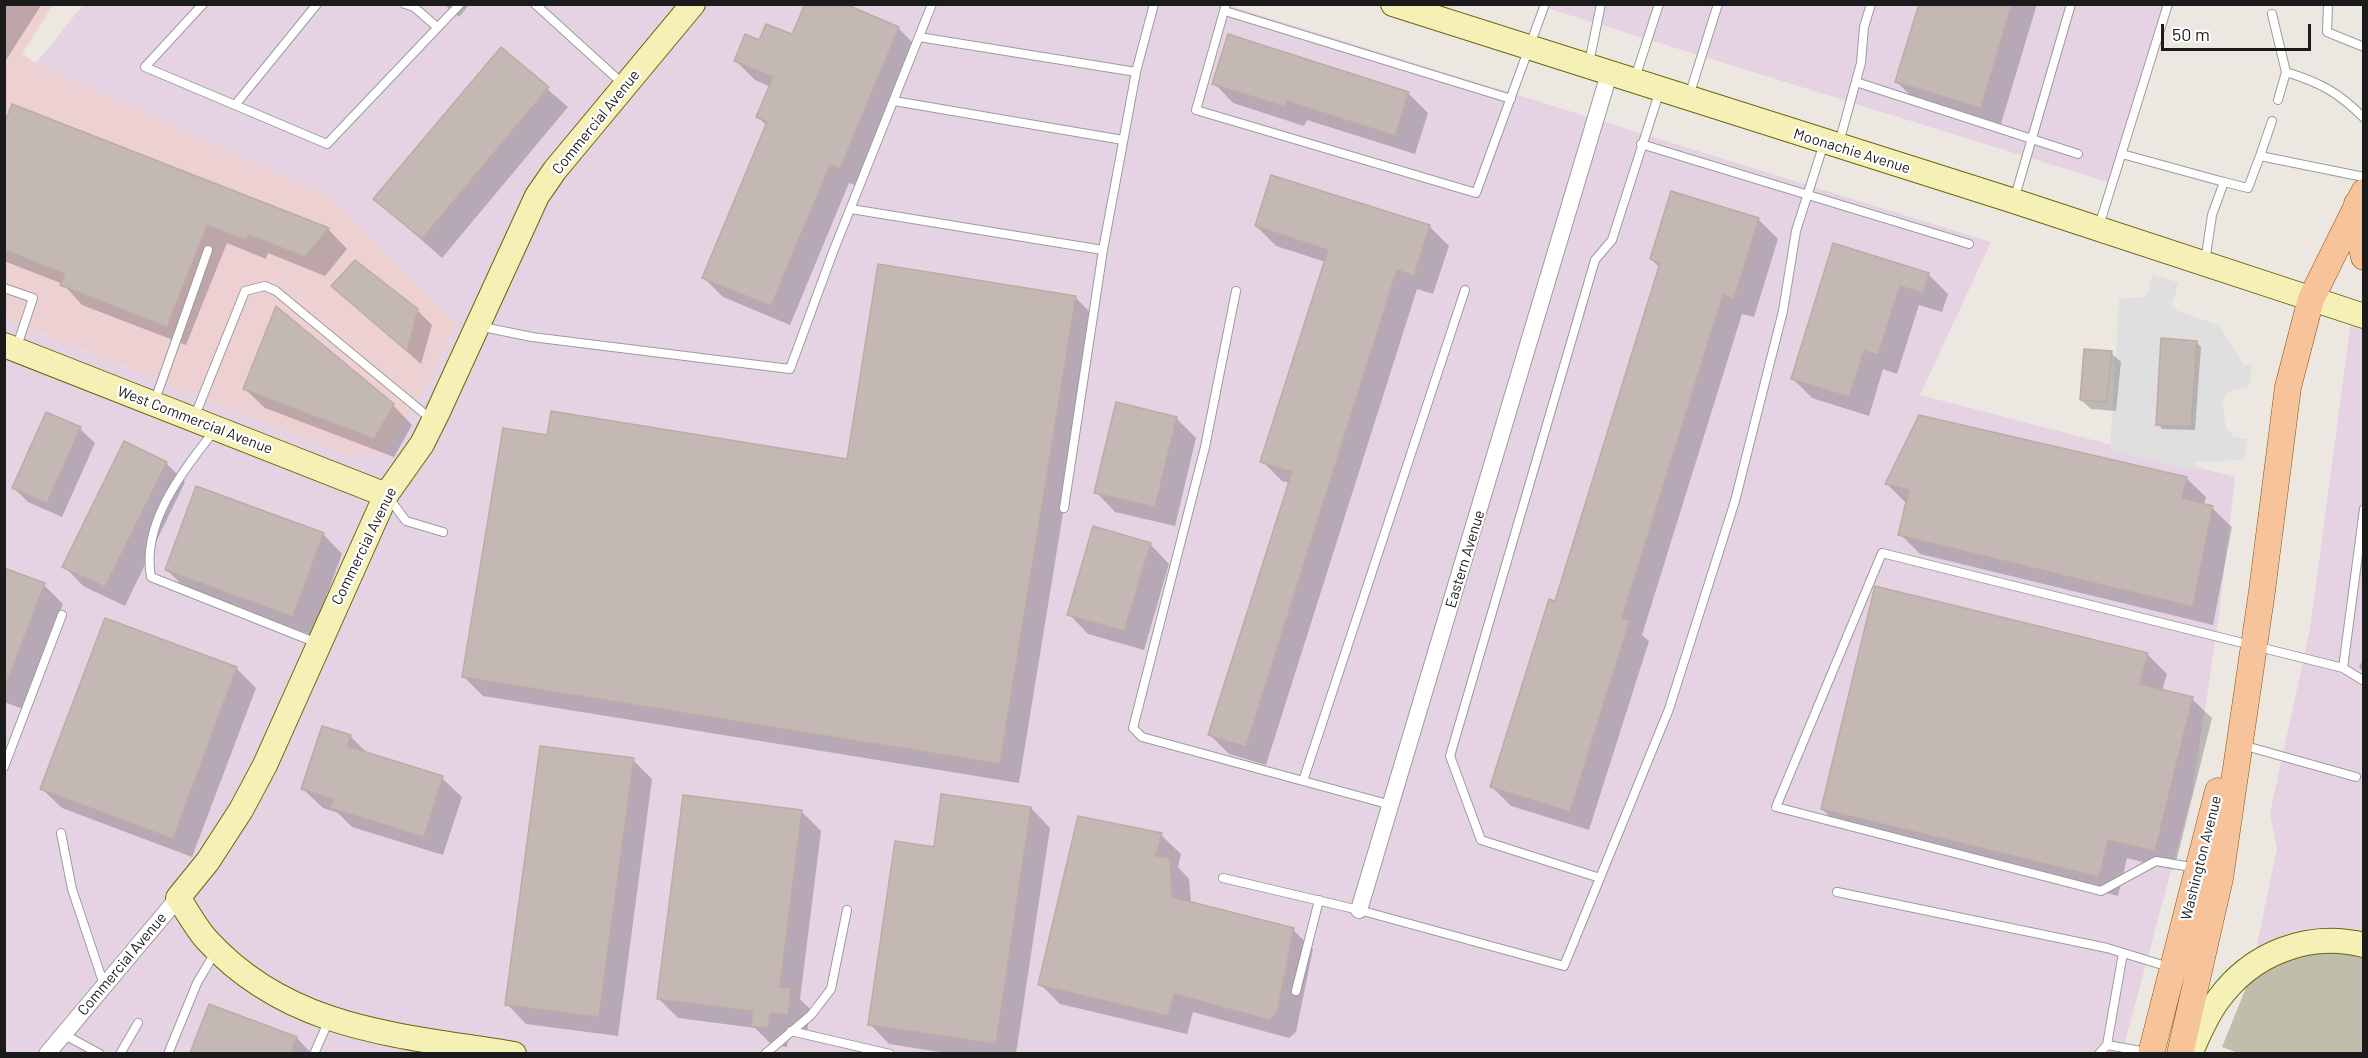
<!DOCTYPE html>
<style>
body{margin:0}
#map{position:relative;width:2368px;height:1058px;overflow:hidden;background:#ece7e0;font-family:Barlow,sans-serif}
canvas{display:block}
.frame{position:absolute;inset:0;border:6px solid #1b1b1b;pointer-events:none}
.scale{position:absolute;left:2161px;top:24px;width:150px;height:27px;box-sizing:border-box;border:3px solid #1b1b1b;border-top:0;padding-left:8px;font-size:18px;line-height:21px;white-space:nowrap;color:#1b1b1b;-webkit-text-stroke:4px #fff;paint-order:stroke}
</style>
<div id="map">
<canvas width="2368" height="1058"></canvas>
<div class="frame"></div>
<div class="scale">50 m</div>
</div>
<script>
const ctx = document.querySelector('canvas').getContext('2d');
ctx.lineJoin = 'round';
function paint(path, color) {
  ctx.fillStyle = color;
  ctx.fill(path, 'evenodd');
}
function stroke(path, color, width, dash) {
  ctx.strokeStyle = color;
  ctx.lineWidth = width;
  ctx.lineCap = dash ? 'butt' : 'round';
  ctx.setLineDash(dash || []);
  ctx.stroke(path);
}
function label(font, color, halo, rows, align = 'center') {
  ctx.font = font + ' Barlow,sans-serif';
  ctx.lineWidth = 4.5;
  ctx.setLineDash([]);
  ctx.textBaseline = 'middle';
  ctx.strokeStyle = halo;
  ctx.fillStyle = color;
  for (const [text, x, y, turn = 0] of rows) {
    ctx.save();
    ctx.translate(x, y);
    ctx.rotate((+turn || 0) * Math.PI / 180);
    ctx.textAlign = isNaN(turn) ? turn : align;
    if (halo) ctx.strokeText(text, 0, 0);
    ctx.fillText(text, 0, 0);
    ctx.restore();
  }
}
paint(new Path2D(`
 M4 5H53L22 54 36 63 332 198 457 324 420 399 380 455 345 454 5 319Z`), '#edd0d2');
paint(new Path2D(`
 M84 4 1228 5 1991 242 1920 395 2235 477 2219 616 2192 793 2122 1053H5L4 319 345 454 380 455 420 399 457 324 332 198 36 63Z
 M1537 5H2170L2114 184Z
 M2353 306 2364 309 2363 934 2250 978 2277 849 2270 813 2310 629Z`), '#e5d3e4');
paint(new Path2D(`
 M2339 929 2363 934V1053L2241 1054 2222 1047 2250 978Z`), '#c0bdad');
paint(new Path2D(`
 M2152 274 2179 283 2171 305 2176 310 2220 326 2244 365H2252L2249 386 2227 392 2222 402 2226 428 2234 437 2248 439 2244 460 2196 462 2193 471 2110 450 2119 299 2144 297 2148 294Z`), '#dfdfdf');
paint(new Path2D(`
 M4 4H42L4 63Z
 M444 4H470L459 17Z
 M1920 4H2037L2000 127 1916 101 1897 82Z
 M898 28 918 48 860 187 849 183 790 325 723 297 703 277 767 126 758 117 771 87 755 80 736 61 760 42 793 36Z
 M1229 36 1409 94 1428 113 1415 154 1307 120 1304 126 1233 103 1214 83Z
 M501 49 568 107 442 258 375 199Z
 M13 106 328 229 347 249 325 276 268 253 266 259 227 243 186 345 82 305 63 284 4 261V128Z
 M1758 219 1778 239 1754 317 1742 314 1642 635 1649 641 1589 830 1511 806 1492 787 1556 603 1660 268 1651 259Z
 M1256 226H1429L1449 246 1433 294 1417 289 1266 765 1229 754 1209 734 1290 483 1282 481 1262 461 1326 262 1276 246Z
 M1834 245 1928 274 1948 294 1942 312 1919 305 1897 374 1883 369 1869 416 1812 398 1792 378Z
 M333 286 417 310 432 325 421 364Z
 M1076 298 1095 317 1019 783 483 696 464 677 548 436 848 460Z
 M2196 342 2201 347 2195 430 2162 429 2158 424Z
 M2111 353 2121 362 2116 411 2091 409 2081 400Z
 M245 389 393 405 412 425 394 457 265 408Z
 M1176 418 1196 438 1175 526 1115 512 1096 492Z
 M80 429 95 443 62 517 28 502 13 487Z
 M166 463 185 482 125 606 83 586 64 566Z
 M2186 478 2206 497 2204 505 2212 508 2232 527 2213 625 1920 554 1900 534 1907 504 1887 484Z
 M323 534 342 554 312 635 186 589 167 570Z
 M1150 544 1169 564 1144 650 1088 634 1069 614Z
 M4 570 44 585 63 604 23 709 4 702Z
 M106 619 237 669 256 688 192 857 62 808 42 789Z
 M2147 654 2167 674 2162 691 2192 699 2212 718 2174 870 2127 858 2118 896 1842 828 1822 809Z
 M2364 659V672L2359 667Z
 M350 736 369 755 442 778 462 797 443 855 352 827 338 813 323 808 303 789Z
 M633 760 652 779 618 1036 526 1024 507 1004Z
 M1031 808 1050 828 1016 1054H953L889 1044 870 1024 935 848Z
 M801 811 821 831 800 999 810 1009 807 1033 789 1031 787 1047 772 1045 755 1028 678 1018 659 999Z
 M1161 835 1181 854 1178 867 1189 879 1191 903 1293 930 1313 949 1296 1032 1289 1038 1193 1012 1187 1034 1060 1004 1040 984Z
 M210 1006 297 1038 312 1054H191Z`), '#0003');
const building = new Path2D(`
 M805 4H845L899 27 840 169 830 165 771 306 702 278 767 122 756 117 773 77 734 61 745 34 759 40 766 24 792 34Z
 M1919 4H2012L1981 108 1895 82Z
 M1228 34 1409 92 1395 136 1287 101 1285 107 1212 84Z
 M501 47 549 87 422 239 373 199Z
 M12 104 329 228 305 257 249 235 246 240 207 225 167 327 60 285 65 274 4 250V124Z
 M1271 175 1430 225 1414 276 1397 270 1246 747 1208 735 1292 472 1260 462 1328 250 1255 226Z
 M1671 191 1759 218 1734 299 1723 295 1622 618 1630 620 1570 812 1490 787 1549 599 1555 601 1660 263 1650 259Z
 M1833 243 1929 273 1923 293 1900 286 1878 355 1864 351 1849 397 1791 379Z
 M355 260 418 309 407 351 331 286Z
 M878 264 1076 296 1000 764 462 677 503 428 547 435 551 411 847 459Z
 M276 306 394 404 374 439 243 389Z
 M2161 338 2197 341 2191 427 2156 425Z
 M2084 349 2112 351 2106 402 2080 400Z
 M1116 402 1177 417 1155 507 1094 493Z
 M46 412 81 427 47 503 12 488Z
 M1919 415 2187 477 2182 498 2213 506 2193 607 1898 535 1909 490 1885 484Z
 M124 441 167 462 105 587 62 567Z
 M196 486 324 533 293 617 165 570Z
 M1093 526 1151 543 1124 631 1067 615Z
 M4 568 45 583 6 685H4Z
 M1875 586 2148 653 2140 684 2193 697 2155 851 2108 840 2099 877 1821 809Z
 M105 618 237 667 173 839 40 789Z
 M322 726 351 735 347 746 443 776 424 837 330 808 333 799 301 789Z
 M540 746 634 758 599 1017 505 1005Z
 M941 794 1031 807 996 1044 868 1025 895 841 934 847Z
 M683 795 802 810 780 987 791 988 788 1015 770 1013 768 1028 751 1026 753 1011 657 999Z
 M1078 816 1162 833 1156 856 1170 858 1172 897 1294 928 1277 1013 1269 1020 1174 994 1168 1016 1038 985Z
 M209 1004 297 1037 291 1053H190Z`);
paint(building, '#c3b8b4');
stroke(building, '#bdaba4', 1.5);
const lane = new Path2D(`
 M203 4 145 67 327 144 460 4
 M405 4 414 7V4
 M535 4 623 84
 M1226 4 1196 110 1476 193 1545 4
 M2328 4 2327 32 2364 47
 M414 7 437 27
 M1225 11 1511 99
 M2272 14 2286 72 2278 100
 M1589 63 1601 4
 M1136 72 1154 4
 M2286 72C2321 83 2338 92 2364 118
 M1635 78 1659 4
 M1856 82 2078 154
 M1689 96 1718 4
 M894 101 1123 140
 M235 105 317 4
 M1839 143 1861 63 1864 27 1871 4
 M1641 144 1969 244
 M2122 154 2224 182
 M2260 156 2272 121
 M2014 200 2071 4
 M851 209 1103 250 1136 72 919 37
 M2099 226 2168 4
 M2205 262 2212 215 2224 182 2248 188 2260 156 2364 177
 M4 288 33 298 16 349
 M1236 291 1205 447 1133 728 1142 737 1391 805
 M478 326 532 337 790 369 833 252 932 4
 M154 403 208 250
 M194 418 245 291 265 286 276 291 431 419
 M214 431C183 471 141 523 151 577L317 643
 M388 497 406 521 443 532
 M1064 508 1103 250
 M2343 668 2364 509
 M2242 745 2356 777
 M4 767 62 615
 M1303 781 1465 290
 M61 833 72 889 104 985
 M2197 868 2156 861 2101 891 1776 807 1882 553 2343 668 2364 681
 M1223 878 1359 910 1564 966 1669 709 1735 501 1783 311 1796 231 1824 143
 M1600 878 1481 840 1450 756 1595 260 1612 240 1660 90
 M1837 892 2107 948 2169 967
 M2123 953 2107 1045 2147 1052
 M1296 991 1319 900
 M791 1031 890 1054
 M63 1034 100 1054
 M120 1054 138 1023
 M168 1054 197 983 216 951
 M314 1054 329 1020
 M765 1054 811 1015 831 989 847 910
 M2099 1054 2107 1045`);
const street = new Path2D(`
 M1359 910 1609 74
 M47 1054 178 898`);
const secondary = new Path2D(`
 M1393 4 2014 201 2364 316
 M4 345 386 495
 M514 1054C401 1035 290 1031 207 940 196 928 188 912 178 898L208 861 241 810 265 765 386 495 422 444 437 414 537 196 555 170 693 4
 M2190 1054C2198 1036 2206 1016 2218 1000 2251 954 2307 931 2364 945`);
const primary = new Path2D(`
 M2357 204 2358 230 2364 257
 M2151 1054 2218 791
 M2180 1054 2220 878 2262 591 2288 387 2311 299 2364 192`);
stroke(lane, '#9c9c9c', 10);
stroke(street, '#9c9c9c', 18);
stroke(secondary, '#69670a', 26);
stroke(primary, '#8a4e07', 27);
stroke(lane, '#fff', 8);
stroke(street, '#fff', 16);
stroke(secondary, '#f5f0b5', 24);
stroke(primary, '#f6c39b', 26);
label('15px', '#1b1b1b', '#fff', [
 ["Commercial Avenue",596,122,-51],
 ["Moonachie Avenue",1852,151,17],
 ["West Commercial Avenue",195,420,21],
 ["Commercial Avenue",364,546,-64],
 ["Eastern Avenue",1465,559,-73],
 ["Washington Avenue",2201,858,-76],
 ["Commercial Avenue",122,964,-50]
]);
</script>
